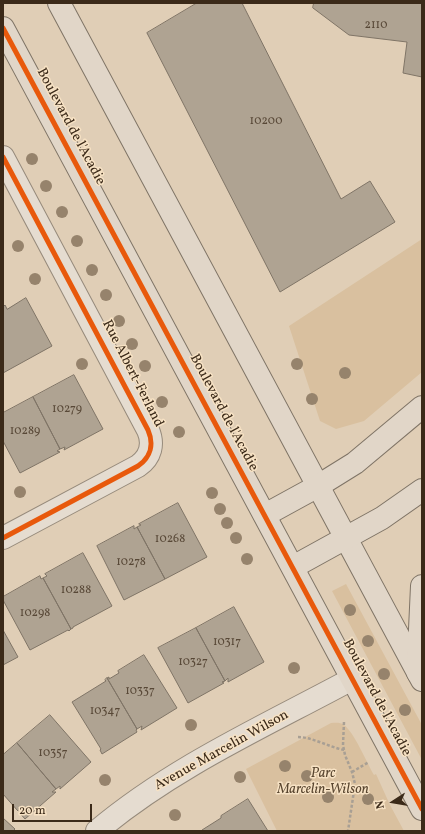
<!DOCTYPE html>
<style>
body{margin:0}
#map{position:relative;width:425px;height:834px;overflow:hidden;background:#e0ceb6;font-family:Vollkorn,serif}
canvas{display:block}
.frame{position:absolute;inset:0;border:4px solid #3b2a19;pointer-events:none}
.north{position:absolute;left:373px;top:782px;width:40px;height:40px;-webkit-text-stroke:3px #f7e2c4;paint-order:stroke;rotate:258deg;font-size:11px;font-weight:700;line-height:16px;text-align:center;color:#3b2a19}
.north::after{content:'';display:block;margin:auto;width:14px;height:18px;background:#3b2a19;clip-path:polygon(50% 0,100% 100%,50% 72%,0 100%)}
.scale{position:absolute;left:12px;top:804px;width:80px;height:18px;box-sizing:border-box;border:2px solid #3b2a19;border-top:0;padding-left:5px;font-size:12px;line-height:14px;white-space:nowrap;color:#3b2a19;-webkit-text-stroke:3px #f7e2c4;paint-order:stroke}
</style>
<div id="map">
<canvas width="425" height="834"></canvas>
<div class="frame"></div>
<div class="north">N</div>
<div class="scale">20 m</div>
</div>
<script>
const ctx = document.querySelector('canvas').getContext('2d');
ctx.lineJoin = 'round';
function paint(path, color) {
  ctx.fillStyle = color;
  ctx.fill(path, 'evenodd');
}
function stroke(path, color, width, dash) {
  ctx.strokeStyle = color;
  ctx.lineWidth = width;
  ctx.lineCap = dash ? 'butt' : 'round';
  ctx.setLineDash(dash || []);
  ctx.stroke(path);
}
function label(font, color, halo, rows, align = 'center') {
  ctx.font = font + ' Vollkorn,serif';
  ctx.lineWidth = 3;
  ctx.setLineDash([]);
  ctx.textBaseline = 'middle';
  ctx.strokeStyle = halo;
  ctx.fillStyle = color;
  for (const [text, x, y, turn = 0] of rows) {
    ctx.save();
    ctx.translate(x, y);
    ctx.rotate((+turn || 0) * Math.PI / 180);
    ctx.textAlign = isNaN(turn) ? turn : align;
    if (halo) ctx.strokeText(text, 0, 0);
    ctx.fillText(text, 0, 0);
    ctx.restore();
  }
}
paint(new Path2D(`
 M422 239V372L364 421 336 429 320 421 289 326Z
 M346 584 422 725V760L332 591Z
 M331 723C336 723 340 722 344 725 354 732 367 763 374 775L376 774 390 805 404 831H277L246 769Z`), '#d9c09f');
const building = new Path2D(`
 M197 3H242L341 199 370 181 395 222 280 292 147 33Z
 M314 3H422V77L403 73 407 42 349 35 313 8Z
 M26 298 52 346 3 373V307L5 305 7 309Z
 M74 375 103 429 64 450 65 447 60 449 33 397Z
 M33 397 60 449 57 451 60 452 20 473 3 441V413Z
 M178 503 207 557 165 579 137 527 141 525 139 524Z
 M134 526V529L137 527 165 579 124 600 97 546Z
 M83 553 112 606 73 627V628L71 629 43 578 47 576 45 574Z
 M40 576 41 579 43 578 71 629 69 631 68 630 30 650 3 600V597Z
 M234 607 264 662 228 682V678L225 681 196 628Z
 M196 628 225 681 222 682 224 683 188 703 158 648Z
 M3 630 18 657 3 665Z
 M144 655 177 708 141 730 142 726 137 729 107 678 109 677V679L119 673 118 671Z
 M107 678 137 729 136 730 137 732 102 754 100 750 101 749 72 702 106 681 105 680Z
 M50 715 91 762 60 789V786L56 789 17 743Z
 M17 743 56 789 52 792H56L25 819 3 794V755Z
 M248 799 268 831H203L202 830 221 818V816Z
 M3 818 15 829 13 831H3Z`);
paint(building, '#afa392');
stroke(building, '#7f7466', 1);
const minor = new Path2D(`
 M3 157 148 430C154 444 151 457 138 466L3 538
 M97 831C173 767 265 726 352 679`);
const major = new Path2D(`
 M59 3 422 680
 M3 28 422 809`);
const highway = new Path2D(`
 M265 515 318 486 355 463 422 407
 M293 567 382 518 422 490
 M418 673 422 586`);
stroke(minor, '#968a7b', 24);
stroke(major, '#7f7466', 24);
stroke(highway, '#7f7466', 24);
stroke(new Path2D(`
 M344 722 343 745 345 755 352 772 355 784 348 831
 M298 737C312 737 329 747 344 750
 M352 772 369 762`), '#a89f94', 2.5, [3, 2]);
stroke(minor, '#e5dcd0', 22);
stroke(major, '#e1d6c8', 22);
stroke(highway, '#e1d6c8', 22);
stroke(new Path2D(`
 M3 28 422 809
 M3 157 148 430C154 444 151 457 138 466L3 538`), '#e8590c', 5);
ctx.fillStyle = '#96836c';
for (const [x, y] of [
 [32,159],
 [46,186],
 [62,212],
 [77,241],
 [18,246],
 [92,270],
 [35,279],
 [106,295],
 [119,321],
 [132,344],
 [82,364],
 [297,364],
 [145,366],
 [345,373],
 [312,399],
 [162,402],
 [179,432],
 [20,492],
 [212,493],
 [220,509],
 [227,523],
 [236,538],
 [247,559],
 [350,610],
 [368,641],
 [294,668],
 [384,674],
 [405,710],
 [191,725],
 [285,766],
 [307,776],
 [240,777],
 [105,780],
 [328,797],
 [368,799],
 [175,815]
]) {
  ctx.beginPath();
  ctx.arc(x, y, 6, 0, 2 * Math.PI);
  ctx.fill();
}
label('12px', '#584837', null, [
 ["2110",376,26],
 ["10200",266,122],
 ["10279",67,410],
 ["10289",25,432],
 ["10268",170,540],
 ["10278",131,563],
 ["10288",76,591],
 ["10298",35,614],
 ["10317",227,643],
 ["10327",193,663],
 ["10337",140,692],
 ["10347",105,712],
 ["10357",53,754]
]);
label('14px', '#3b2a19', '#f7e2c4', [
 ["Boulevard de l'Acadie",70,127,62],
 ["Rue Albert-Ferland",132,374,63],
 ["Boulevard de l'Acadie",223,413,62],
 ["Boulevard de l'Acadie",376,698,62],
 ["Avenue Marcelin Wilson",222,751,-29]
]);
label('italic 14px', '#594630', '#f7e2c4', [
 ["Parc",323,774],
 ["Marcelin-Wilson",323,790]
]);
</script>
